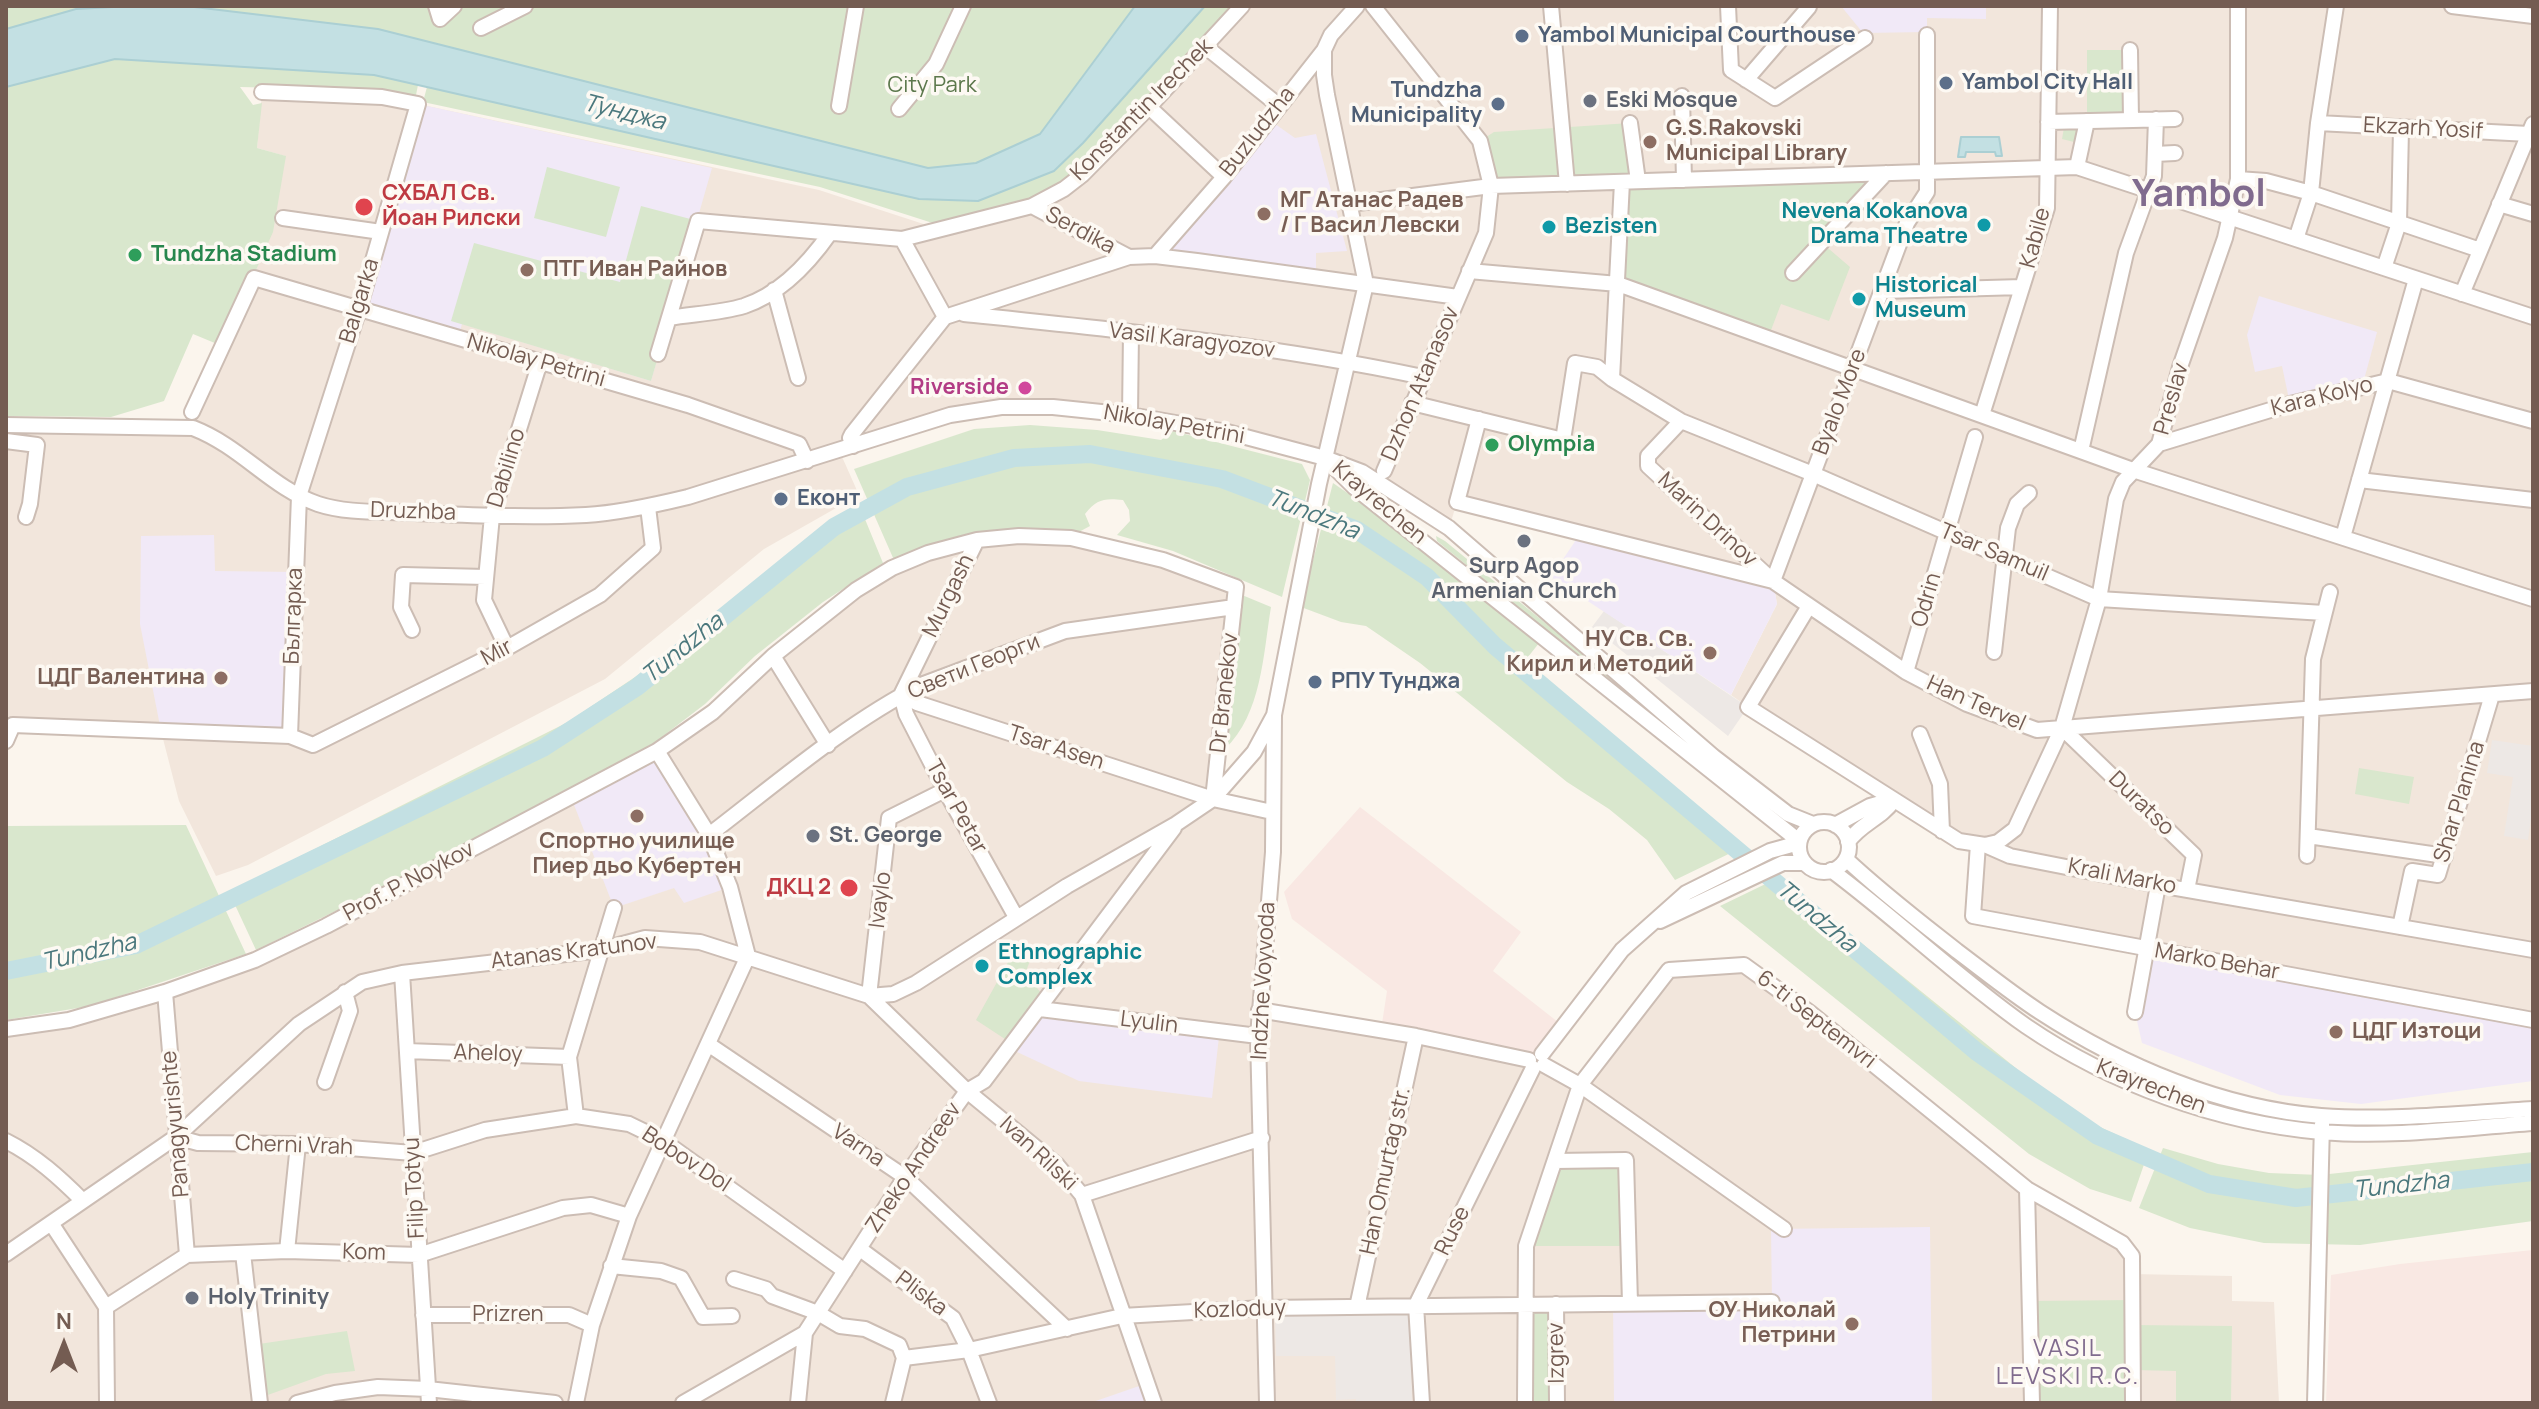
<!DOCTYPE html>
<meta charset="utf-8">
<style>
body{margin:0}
#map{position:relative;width:2539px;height:1409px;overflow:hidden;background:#fbf5ed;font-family:Manrope,sans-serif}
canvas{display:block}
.frame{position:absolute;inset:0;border:8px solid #745c52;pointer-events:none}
.north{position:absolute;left:24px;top:1305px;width:80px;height:80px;-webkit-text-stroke:6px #fdf9f3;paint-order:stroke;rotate:0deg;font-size:22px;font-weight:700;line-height:32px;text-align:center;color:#745c52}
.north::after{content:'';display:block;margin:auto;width:28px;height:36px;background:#745c52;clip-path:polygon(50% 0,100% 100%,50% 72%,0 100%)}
</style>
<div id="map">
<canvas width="2539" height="1409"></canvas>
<div class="frame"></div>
<div class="north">N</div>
</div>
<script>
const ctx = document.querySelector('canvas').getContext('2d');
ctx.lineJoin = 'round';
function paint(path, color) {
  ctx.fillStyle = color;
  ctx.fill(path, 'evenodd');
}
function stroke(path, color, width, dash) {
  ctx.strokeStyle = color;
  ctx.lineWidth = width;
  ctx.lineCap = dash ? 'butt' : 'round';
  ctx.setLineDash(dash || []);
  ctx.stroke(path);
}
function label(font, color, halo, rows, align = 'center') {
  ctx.font = font + ' Manrope,sans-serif';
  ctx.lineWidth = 7;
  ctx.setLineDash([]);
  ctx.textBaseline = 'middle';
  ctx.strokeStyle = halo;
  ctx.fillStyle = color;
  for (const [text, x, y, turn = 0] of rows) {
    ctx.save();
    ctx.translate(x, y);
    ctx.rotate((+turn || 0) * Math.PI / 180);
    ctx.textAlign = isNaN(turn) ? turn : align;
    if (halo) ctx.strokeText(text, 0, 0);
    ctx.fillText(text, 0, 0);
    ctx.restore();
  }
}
paint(new Path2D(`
 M1242 6H2533V1020L1973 916 1978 844 1748 707 1731 695 1777 604 1773 581 1457 502 1449 528 1362 472 1227 432 1001 407 839 450 859 495 764 549 605 679 248 865 216 876 179 801 161 731 13 726 6 741V425L185 427 254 278 285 156 257 148 262 92 418 104 819 190 942 230 1032 206Z
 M1071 538 1236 587 1213 799 1272 812 1259 1010 1416 1036 1537 1060 1580 1085 1669 970 1744 965 2027 1189 2122 1243 2132 1274 2232 1276V1301L2274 1302 2279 1403H6V1029L69 1020 255 960 657 751 892 568 977 540Z`), '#f2e6dc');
paint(new Path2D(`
 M1360 807 1521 932 1493 971 1563 1026 1537 1060 1381 1030 1387 991 1292 919 1284 892Z
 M2533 1250V1403H2326L2331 1275 2400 1264Z`), '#f9e8e3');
paint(new Path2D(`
 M1604 611 1748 707 1728 736 1592 627Z
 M2492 740 2533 746V804L2528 840 2504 836 2513 777 2487 773Z
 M1410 1311 1412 1403H1356V1399L1336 1400 1335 1356H1276L1275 1312Z`), '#ede8e5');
paint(new Path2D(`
 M1841 6H1986V19L1927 18V32L1863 33Z
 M418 104 712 168 651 381 462 324 458 338 359 309Z
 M1268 119 1295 138 1316 134 1347 251 1316 253V277L1155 256Z
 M2259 296 2377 332 2362 387 2290 404 2282 366 2255 372 2247 335Z
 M1580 534 1773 581 1777 604 1731 695 1551 577Z
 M214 535 215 571 296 572 290 736 161 731 140 624 141 536Z
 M657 751 730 887 684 903 674 888 614 908 571 797Z
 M2147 949 2533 1020V1081L2361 1104 2280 1095 2142 1043 2135 1012Z
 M1043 1015 1219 1037 1212 1098 1079 1081 1015 1051Z
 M1930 1227 1932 1403H1614L1613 1303 1772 1301 1771 1229Z
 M1142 1385 1148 1403H1090Z`), '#f1e9f7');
paint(new Path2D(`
 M6 6H132L76 9 6 29Z
 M186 6H1135L1040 134 976 163 928 168 378 29Z
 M1205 6H1236L1080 172 1037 199 942 226 820 187 423 102 427 87 919 199 1055 171 1083 143Z
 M2087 50H2130L2131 120 2087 121 2082 144 2062 139 2065 122 2087 121Z
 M115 59 374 75 418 85 415 100 371 90 240 87 253 105 262 103 257 148 286 156 273 232 222 346 193 334 164 401 111 417 6 416V87Z
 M1630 123 1638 181 1886 173 1822 243 1850 267 1829 321 1781 304 1768 338 1618 284 1622 182 1491 186 1480 141 1494 132Z
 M547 167 620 187 606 237 534 218Z
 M641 206 698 221 651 381 451 321 474 243 620 282Z
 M1030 425 1097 430 1161 440 1173 431 1302 464 1310 480 1282 597 1173 551 1117 535 1130 521 1129 510 1123 500C1104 498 1097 499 1085 514L1090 526 1077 533 1017 530 894 560 854 469 974 429Z
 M1333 483 1443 559 1543 638 1524 662 1743 847 1675 880 1647 840 1609 809 1567 782 1420 663 1366 626 1341 622 1301 607Z
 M860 507 883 563 823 602 755 656 705 704 654 743 356 901 256 950 229 892 568 722 638 675 829 523Z
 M1436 536 1445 541 1713 760 1677 737 1437 541Z
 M1242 595 1271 607C1263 655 1262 713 1225 749Z
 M2359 768 2414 777 2409 804 2355 794Z
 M186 825 246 954 90 1006 6 1020V826Z
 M1780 877 2043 1090 2100 1127 2149 1150 2131 1202 2090 1189 2029 1154 1720 906Z
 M1017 946 1031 958 1025 974 1043 995 1008 1041 976 1020Z
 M2163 1148 2218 1164 2269 1173 2320 1175 2533 1152V1221L2360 1245 2264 1243 2190 1228 2139 1208Z
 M1626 1160 1628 1246H1526L1555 1161Z
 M2132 1300 2133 1325 2232 1326 2231 1403H2176V1371L2134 1370 2133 1403H2032L2030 1301Z
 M1524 1304H1556L1557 1403H1525Z
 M347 1331 355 1371 326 1374 265 1396 259 1344Z`), '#d9e7cd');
const water = new Path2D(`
 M132 6H186L378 29 928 168 976 163 1040 134 1135 6H1205L1083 143 1054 171 978 201 919 199 374 75 115 59 6 87V29L76 9Z
 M1961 137H1999L2002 156H1996L1995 152H1966L1965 157H1958Z`);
paint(water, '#c3e0e3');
stroke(water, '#abcfd3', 2);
stroke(new Path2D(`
 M6 971 136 945 543 748 637 687 834 527 907 487 1014 458 1090 454 1222 479 1357 530 1427 577 1495 646 1977 1052 2098 1136 2209 1184 2296 1198 2533 1172`), '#c3e0e3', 18);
const minor = new Path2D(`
 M436 6 440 19 454 6
 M1373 6 1480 141 1491 186 1486 233 1384 471
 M1551 6 1567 184
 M1728 6 1731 70 1775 98 1865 38
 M2452 6 2533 16
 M481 28 525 6
 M1206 47 1278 105
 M2130 50 2131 120
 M1746 80 1809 7
 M262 92 382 97 418 104 359 309 299 496 290 736
 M1682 96 1684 180
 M839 106 856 6
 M1149 107 1224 177
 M899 109 936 64 963 6
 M2048 122 2175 119
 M1630 123 1638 181
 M2318 123 2529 134
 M2155 154 2175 153
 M2077 167 2087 121
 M2238 179 2266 181 2311 193 2480 250
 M1350 204 1491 186 2077 167 2533 317
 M2499 204 2533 214
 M1032 206 1129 257
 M283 218 381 232
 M902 239 1032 206 1064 189 1082 175 1149 107 1242 6
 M2296 239 2311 193 2318 123 2336 6
 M1155 256 1224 177 1324 50 1331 35 1357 6
 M2384 268 2399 223 2401 129
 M1469 271 1618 284 2133 470 2533 599
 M1793 273 1886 173
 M774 290 798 378
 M1882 291 2022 287
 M2462 294 2533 124
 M964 314C1118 330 1272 345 1423 377
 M669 318C693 314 721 313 744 306 780 294 809 263 830 233
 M658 354 698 221 902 239 945 317 1129 257 1155 256 1197 261 1458 297
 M1612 379 1622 182
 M1412 403 1563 440 1575 363 1597 367 1612 379 1681 421 1813 474 2099 599 2324 613
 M192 412 254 278 688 405 799 444 807 461
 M1130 415 1131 332
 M1982 415 2047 208 2050 6
 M1479 419 1457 502 1773 581 1906 672 1967 704 2037 730 2533 691
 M1681 421 1648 456V466L1773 581 1907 223 1927 192V35
 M6 425 193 428C242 447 271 488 318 504 348 514 383 511 415 513 472 515 529 518 586 515 620 513 655 505 688 497L950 415 1001 407H1053L1130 415 1227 432 1325 458 1362 472 1449 528 1714 757 1788 814 1813 824
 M6 441 37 445 30 504 26 517
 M2159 444 2290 404 2388 381 2533 421
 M853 446 850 438 852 434 945 317
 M2081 451 2126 253 2154 176 2156 119
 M1328 461 1354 487 1799 841
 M2359 480 2533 500
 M2343 537 2416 279
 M1809 606 1748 707 1959 841 1985 845 2010 856 2158 885 2533 950
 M412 630 401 607 403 575 486 577
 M507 648 484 600 492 516 540 362
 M1994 652 2008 528 2017 504 2029 493
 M773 656 828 745
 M1906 672 1975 437
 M901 695 917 703 1213 799 1272 812
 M901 695 906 714 945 790 1016 917
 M901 695 977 540
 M2062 728 2194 855 2187 890
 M1920 734 1940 784 1942 831
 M6 741 13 725 290 736 313 745 507 648 600 595 653 548 648 507
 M945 790 889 818 869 996 967 1091 1057 1165 1082 1195 1154 1403
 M1799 847a25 25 0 1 1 50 0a25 25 0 1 1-50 0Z
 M1835 825 1870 806 1891 800
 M709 835C777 783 845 724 921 685L1065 631 1234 607
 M2308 836 2445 856
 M1848 842C1860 824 1882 818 1893 801
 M1978 844 1973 916 2533 1020
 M1985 845 1998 842 2015 829 2062 728 2099 599 2116 499 2123 482 2159 444 2180 367 2225 238 2238 179V6
 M2307 856 2313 659 2330 592
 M1846 859C1881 892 1919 921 1957 951 1985 972 2011 993 2040 1012 2123 1066 2222 1108 2321 1116 2391 1121 2463 1113 2533 1109
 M1831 870C1898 920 1958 978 2026 1026 2111 1084 2218 1123 2321 1132 2391 1138 2463 1128 2533 1123
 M1660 921 1783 863H1805
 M2400 927 2412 871 2438 875 2492 695
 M402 973 429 1403
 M165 992 187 1255
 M1040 1009 1258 1036
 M1259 1010 1416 1036 1529 1060
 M2135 1012 2158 885
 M6 1029 69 1020 165 992 255 960 326 926 657 751 713 712 773 656 856 590 892 568 928 553 977 540 1019 536 1071 538 1163 560 1236 587 1213 799
 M708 1044 905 1177 1067 1329
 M407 1051 569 1057
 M1542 1054 1622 950 1686 893 1770 851 1799 843
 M1544 1065 1580 1085 1784 1229
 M325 1082 350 1011 345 992
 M576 1116 569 1057 614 908
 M176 1137 198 1143 298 1144 413 1153 485 1130 576 1116 629 1124 662 1140 845 1271
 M6 1141C36 1156 60 1178 83 1201
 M1555 1161 1626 1160 1630 1303
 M2027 1189 2032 1403
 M1082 1195 1262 1138
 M51 1223 106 1307 107 1403
 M860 1249 953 1318 969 1350 989 1403
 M287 1251 298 1144
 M243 1253 260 1403
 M6 1254 176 1137 299 1024 362 982 402 973 600 950 645 938 700 942 869 996 893 994 916 983 1067 886 1176 824 1213 799 1254 752 1274 715
 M611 1266 661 1271 681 1278 703 1317 732 1316
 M734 1279 766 1289 772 1296 818 1313 840 1326 865 1329 899 1345 904 1358 969 1350 1122 1316 1264 1308 1772 1302
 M1556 1304 1557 1403
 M106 1307 187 1255 287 1251 419 1255 563 1208 591 1205 629 1216
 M1357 1307 1416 1036
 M423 1315H569L592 1325
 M297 1403 335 1393 378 1387 428 1389 555 1403
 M576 1403 592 1325 629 1216 748 956 730 887 709 835 657 751
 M683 1403 805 1333 905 1177 967 1091 984 1081 1174 828
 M798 1403 805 1333
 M893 1403 904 1358
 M1267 1403 1258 1036 1273 852 1274 715 1319 484 1366 284 1327 95 1324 75V50
 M1422 1403 1416 1305 1533 1068
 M1525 1403 1526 1246 1580 1085 1669 970 1744 965 1809 1012 2027 1189 2122 1243 2132 1256 2133 1403
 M2315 1403 2322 1124`);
stroke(minor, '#ccbdb4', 18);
stroke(minor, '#fff', 14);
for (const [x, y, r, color] of [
 [1522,36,8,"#5c6f8a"],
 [1946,83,8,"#5c6f8a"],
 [1590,101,8,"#6b7280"],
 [1498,104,8,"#5c6f8a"],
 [1650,142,8,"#8d6e63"],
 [364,207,10,"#e0444e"],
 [1264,214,8,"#8d6e63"],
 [1984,225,8,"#0f9aa8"],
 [1549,227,8,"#0f9aa8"],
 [135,255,8,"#2e9e5b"],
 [527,270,8,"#8d6e63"],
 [1859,299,8,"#0f9aa8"],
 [1025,388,8,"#d1479c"],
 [1492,445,8,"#2e9e5b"],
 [781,499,8,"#5c6f8a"],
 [1524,541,8,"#6b7280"],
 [1710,653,8,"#8d6e63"],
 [221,678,8,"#8d6e63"],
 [1315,682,8,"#5c6f8a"],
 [637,816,8,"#8d6e63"],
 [813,836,8,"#6b7280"],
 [849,888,10,"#e0444e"],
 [982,966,8,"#0f9aa8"],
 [2336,1032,8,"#8d6e63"],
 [192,1298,8,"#6b7280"],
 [1852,1324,8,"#8d6e63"]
]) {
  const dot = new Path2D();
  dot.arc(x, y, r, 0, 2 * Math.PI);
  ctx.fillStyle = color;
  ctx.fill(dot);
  stroke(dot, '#fdf9f3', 3);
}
label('bold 22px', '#4e5e75', '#fdf9f3', [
 ["Yambol Municipal Courthouse",1538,36],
 ["Yambol City Hall",1962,83],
 ["Tundzha",1482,91,"right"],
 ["Municipality",1482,116,"right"],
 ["Еконт",797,499],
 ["РПУ Тунджа",1331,682]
], 'left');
label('22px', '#5c784c', '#fdf9f3', [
 ["City Park",932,86]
]);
label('bold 22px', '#5b616d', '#fdf9f3', [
 ["Eski Mosque",1606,101],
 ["Surp Agop",1524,567,"center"],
 ["Armenian Church",1524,592,"center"],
 ["St. George",829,836],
 ["Holy Trinity",208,1298]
], 'left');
label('22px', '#745c52', '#fdf9f3', [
 ["Konstantin Irechek",1142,110,-45],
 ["Ekzarh Yosif",2423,129,3],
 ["Buzludzha",1258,132,-52],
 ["Serdika",1080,231,28],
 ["Kabile",2036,238,-75],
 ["Balgarka",360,301,-73],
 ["Vasil Karagyozov",1192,341,7],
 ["Nikolay Petrini",536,361,16],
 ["Dzhon Atanasov",1421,384,-67],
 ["Kara Kolyo",2322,397,-14],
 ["Preslav",2172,399,-74],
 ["Byalo More",1840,402,-69],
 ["Nikolay Petrini",1174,425,10],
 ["Dabilino",507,468,-73],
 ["Krayrechen",1379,503,40],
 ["Druzhba",413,512,2],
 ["Marin Drinov",1707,520,43],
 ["Tsar Samuil",1994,553,23],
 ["Murgash",949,596,-64],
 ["Odrin",1927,600,-74],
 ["Българка",294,616,-88],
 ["Mir",497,653,-28],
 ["Свети Георги",974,667,-22],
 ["Dr Branekov",1225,693,-84],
 ["Han Tervel",1976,704,24],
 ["Tsar Asen",1056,748,18],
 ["Shar Planina",2460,802,-73],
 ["Duratso",2141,804,44],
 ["Tsar Petar",956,807,61],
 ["Krali Marko",2122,877,11],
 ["Prof. P. Noykov",409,882,-28],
 ["Ivaylo",881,900,-83],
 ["Atanas Kratunov",574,952,-7],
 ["Marko Behar",2217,962,10],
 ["Indzhe Voyvoda",1264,981,-87],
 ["6-ti Septemvri",1816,1020,38],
 ["Lyulin",1149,1023,7],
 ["Aheloy",488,1054,2],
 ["Krayrechen",2151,1087,21],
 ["Panagyurishte",176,1124,-95],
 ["Cherni Vrah",294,1146,2],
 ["Varna",858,1146,34],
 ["Ivan Rilski",1038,1154,43],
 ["Bobov Dol",686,1160,33],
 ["Zheko Andreev",914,1168,-56],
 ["Han Omurtag str.",1386,1171,-78],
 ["Filip Totyu",415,1188,-93],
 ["Ruse",1453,1231,-64],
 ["Kom",364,1253,2],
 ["Pliska",921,1294,37],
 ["Kozloduy",1240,1310,-2],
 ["Prizren",508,1315],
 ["Izgrev",1557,1353,-91]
]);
label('bold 22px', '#785e54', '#fdf9f3', [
 ["G.S.Rakovski",1666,129],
 ["Municipal Library",1666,154],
 ["МГ Атанас Радев",1280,201],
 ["/ Г Васил Левски",1280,226],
 ["ПТГ Иван Райнов",543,270],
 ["НУ Св. Св.",1694,640,"right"],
 ["Кирил и Методий",1694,665,"right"],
 ["ЦДГ Валентина",205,678,"right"],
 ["Спортно училище",637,842,"center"],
 ["Пиер дьо Кубертен",637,867,"center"],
 ["ЦДГ Изтоци",2352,1032],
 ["ОУ Николай",1836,1311,"right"],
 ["Петрини",1836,1336,"right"]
], 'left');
label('bold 22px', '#be3a42', '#fdf9f3', [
 ["СХБАЛ Св.",382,194],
 ["Йоан Рилски",382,219],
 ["ДКЦ 2",831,888,"right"]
], 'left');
label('bold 22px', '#0d838f', '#fdf9f3', [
 ["Nevena Kokanova",1968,212,"right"],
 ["Drama Theatre",1968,237,"right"],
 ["Bezisten",1565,227],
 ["Historical",1875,286],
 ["Museum",1875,311],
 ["Ethnographic",998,953],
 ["Complex",998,978]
], 'left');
label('bold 22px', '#27864d', '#fdf9f3', [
 ["Tundzha Stadium",151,255],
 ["Olympia",1508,445]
], 'left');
label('bold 22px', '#b23c85', '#fdf9f3', [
 ["Riverside",1009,388]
], 'right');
label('italic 24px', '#4b787d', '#fdf9f3', [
 ["Тунджа",624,113,14],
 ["Tundzha",1313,515,22],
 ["Tundzha",683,649,-39],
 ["Tundzha",1816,917,40],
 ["Tundzha",89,953,-13],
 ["Tundzha",2401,1186,-6]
]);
ctx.letterSpacing = '2px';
label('24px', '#806b8e', '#fdf9f3', [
 ["VASIL",2068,1349],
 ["LEVSKI R.C.",2068,1377]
]);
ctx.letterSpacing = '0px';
label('bold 38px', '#806b8e', '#fdf9f3', [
 ["Yambol",2199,195]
]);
</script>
